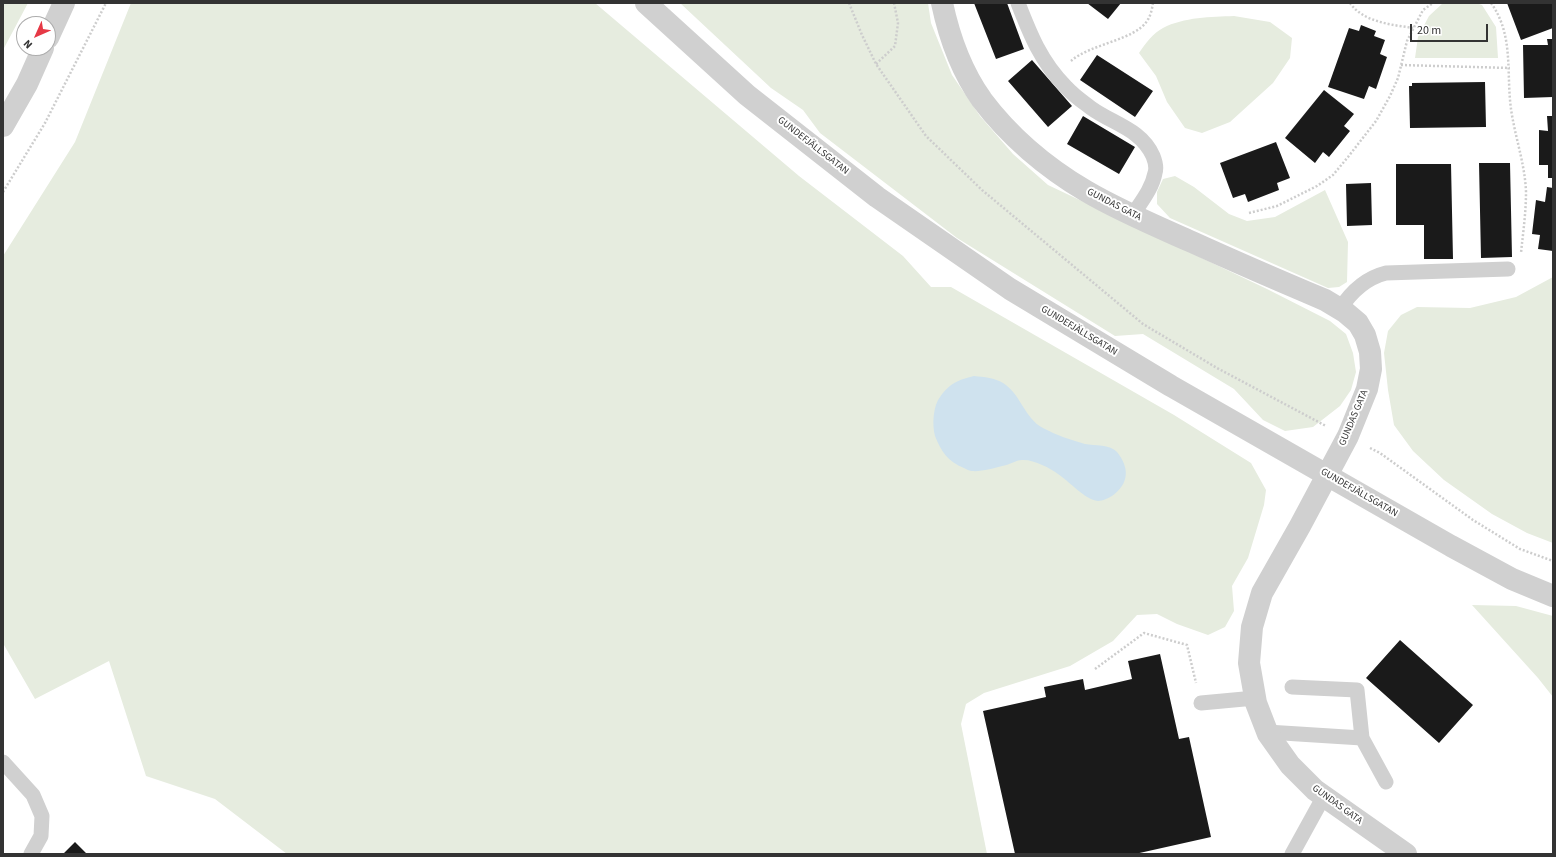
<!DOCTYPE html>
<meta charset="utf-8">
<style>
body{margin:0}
#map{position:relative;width:1556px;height:857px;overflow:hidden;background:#fff;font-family:"Source Sans 3",sans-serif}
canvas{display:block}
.frame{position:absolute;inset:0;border:4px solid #333;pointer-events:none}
.north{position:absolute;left:16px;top:16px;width:40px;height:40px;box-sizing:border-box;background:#fff;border:1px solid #adadad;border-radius:50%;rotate:225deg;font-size:11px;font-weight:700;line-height:16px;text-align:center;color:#333}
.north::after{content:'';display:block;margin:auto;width:14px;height:18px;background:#e63946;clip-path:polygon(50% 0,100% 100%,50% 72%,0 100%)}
.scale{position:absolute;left:1410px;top:24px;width:78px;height:18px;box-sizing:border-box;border:2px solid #333;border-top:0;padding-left:5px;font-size:12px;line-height:14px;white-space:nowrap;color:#333;-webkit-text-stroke:3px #fff;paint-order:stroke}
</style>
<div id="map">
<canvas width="1556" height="857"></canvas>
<div class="frame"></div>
<div class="north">N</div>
<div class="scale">20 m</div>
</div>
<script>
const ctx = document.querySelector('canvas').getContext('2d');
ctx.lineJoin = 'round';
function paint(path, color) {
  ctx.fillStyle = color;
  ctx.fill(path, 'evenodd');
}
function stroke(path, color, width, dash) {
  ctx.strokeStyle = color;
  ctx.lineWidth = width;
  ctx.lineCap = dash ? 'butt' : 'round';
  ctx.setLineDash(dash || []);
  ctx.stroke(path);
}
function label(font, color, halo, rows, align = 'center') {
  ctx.font = font + ' "Source Sans 3",sans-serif';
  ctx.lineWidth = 4;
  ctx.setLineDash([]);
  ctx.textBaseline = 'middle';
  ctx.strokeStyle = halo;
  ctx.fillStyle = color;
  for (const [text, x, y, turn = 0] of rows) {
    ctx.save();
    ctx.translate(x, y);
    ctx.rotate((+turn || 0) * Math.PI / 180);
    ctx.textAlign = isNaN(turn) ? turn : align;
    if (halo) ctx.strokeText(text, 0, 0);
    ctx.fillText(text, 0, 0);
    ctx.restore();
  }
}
paint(new Path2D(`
 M3 3H28L3 50Z
 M131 3H595L799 176 903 256 931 287H951L1174 415 1251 463 1266 490 1264 505 1248 558 1232 586 1234 611 1225 627 1208 635 1177 624 1157 614 1137 615 1113 641 1070 666 984 693 966 704 961 724 987 854H287L215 799 146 776 109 661 35 699 4 645 3 639V256L75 142Z
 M680 3H928L931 23 952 75 980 116 1013 154 1048 185 1267 289 1330 321 1346 334 1353 353 1356 372 1351 390 1340 406 1313 427 1285 431 1263 420 1234 389 1143 334 1115 336 957 238 820 133 803 110 771 88Z
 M1443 3H1476L1482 5 1496 27 1498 58H1415L1418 37 1429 16Z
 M1234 16 1270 22 1292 38 1290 58 1273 83 1230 122 1202 133 1185 128 1167 102 1156 76 1139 53C1145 44 1153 33 1163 28 1184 17 1211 17 1234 16Z
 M1175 176 1194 187 1229 214 1247 221 1275 217 1325 190 1348 242 1347 282 1339 287 1328 288 1170 218 1157 204V192L1163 179Z
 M1553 277V543L1527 533 1492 514 1444 480 1413 451 1394 425 1388 390 1384 353 1388 331 1401 315 1417 307 1470 308 1516 297Z
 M1472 605 1516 606 1553 616V697L1538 678Z`), '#e6ecdf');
paint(new Path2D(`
 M974 376C984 377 995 378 1003 383 1021 394 1024 418 1043 428 1056 435 1071 440 1085 444 1095 446 1110 444 1117 452 1130 468 1129 484 1112 496 1108 498 1103 501 1098 501 1085 500 1069 481 1058 474 1050 468 1033 459 1022 460 1016 460 1009 465 1002 466 995 468 980 472 972 471 970 471 966 469 964 468 948 462 941 451 935 436 932 425 933 406 940 397 950 383 958 380 974 376Z`), '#cfe2ee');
paint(new Path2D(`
 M974 3H1007L1024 49 996 59Z
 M1087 3H1121L1108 19Z
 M1507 3H1553V28L1521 40Z
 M1361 25 1376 31 1374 36 1385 40 1380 54 1387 57 1376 89 1369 86 1364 99 1328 87 1349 28 1359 31Z
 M1547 39H1553V97L1524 98 1523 45H1548Z
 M1097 55 1153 91 1135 117 1080 80Z
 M1032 60 1072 106 1048 127 1008 81Z
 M1485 82 1486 127 1410 128 1409 86H1412V83Z
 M1324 90 1354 114 1344 126 1350 131 1329 157 1323 152 1315 163 1285 138Z
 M1083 116 1135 147 1119 174 1067 144Z
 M1547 116H1553V178H1548V165H1539V130L1548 131Z
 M1276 142 1290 178 1277 183 1279 190 1248 202 1245 194 1233 198 1220 163Z
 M1479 163H1510L1512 257 1481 258Z
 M1396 164H1451L1453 259H1424V225H1396Z
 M1371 183 1372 225 1347 226 1346 184Z
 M1547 187 1553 188V251L1538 249 1540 235 1532 234 1536 200 1545 202Z
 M1400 640 1473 705 1439 743 1366 678Z
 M1160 654 1179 739 1189 737 1211 837 1135 854H1015L983 711 1046 697 1044 687 1083 679 1085 690 1132 679 1128 661Z
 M75 842 87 854H63Z`), '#1a1a1a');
stroke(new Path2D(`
 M849 3 862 35 876 64 926 136 982 190 1143 324 1217 368 1326 426
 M1350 3C1363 22 1392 25 1414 28
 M1491 3C1514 35 1506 72 1511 109 1515 137 1525 164 1526 192 1526 213 1523 233 1521 253
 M1071 61C1090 44 1135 40 1147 21 1151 15 1152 9 1153 3
 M876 64 895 46 898 23 894 3
 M1401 65 1510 68
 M3 192 45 123 106 3
 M1249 213 1277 206 1317 186 1333 175 1348 157 1376 121 1390 96 1398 78 1407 41 1423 10 1433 3
 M1370 448 1380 453 1473 520 1520 549 1553 561
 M1095 669 1144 633 1187 645 1196 683`), '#cdcdcd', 2.5, [2, 2]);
stroke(new Path2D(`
 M1018 3C1030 34 1041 62 1066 87 1073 95 1083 102 1091 108 1113 124 1141 129 1153 156 1155 161 1157 167 1155 173 1152 189 1141 202 1132 216
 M1340 309C1351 292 1366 278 1386 273L1508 269
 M1292 687 1357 690 1362 738 1386 782
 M1201 703 1255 698
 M1267 732 1362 738
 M3 762 33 795 42 816 41 836 31 854
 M1292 854 1324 796`), '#d0d0d0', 15);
stroke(new Path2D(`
 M646 3 747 95 877 197 1010 289 1171 386 1451 546 1512 579 1553 596
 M942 3C949 36 962 72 982 100 1009 136 1047 168 1086 191 1120 211 1156 226 1192 242 1236 262 1280 281 1325 300L1345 312 1358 323 1365 335 1370 352 1371 369 1367 389 1348 436 1300 526 1262 593 1252 627 1249 663 1256 703 1268 734 1290 765 1315 790 1406 854`), '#d0d0d0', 22);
stroke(new Path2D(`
 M48 38 64 3
 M3 126 27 84 43 48`), '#d0d0d0', 22);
label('10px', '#333', '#fff', [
 ["GUNDEFJÄLLSGATAN",813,146,38],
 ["GUNDAS GATA",1114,205,27],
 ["GUNDEFJÄLLSGATAN",1079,331,31],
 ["GUNDAS GATA",1354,418,-67],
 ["GUNDEFJÄLLSGATAN",1359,493,30],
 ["GUNDAS GATA",1337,805,36]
]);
</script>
